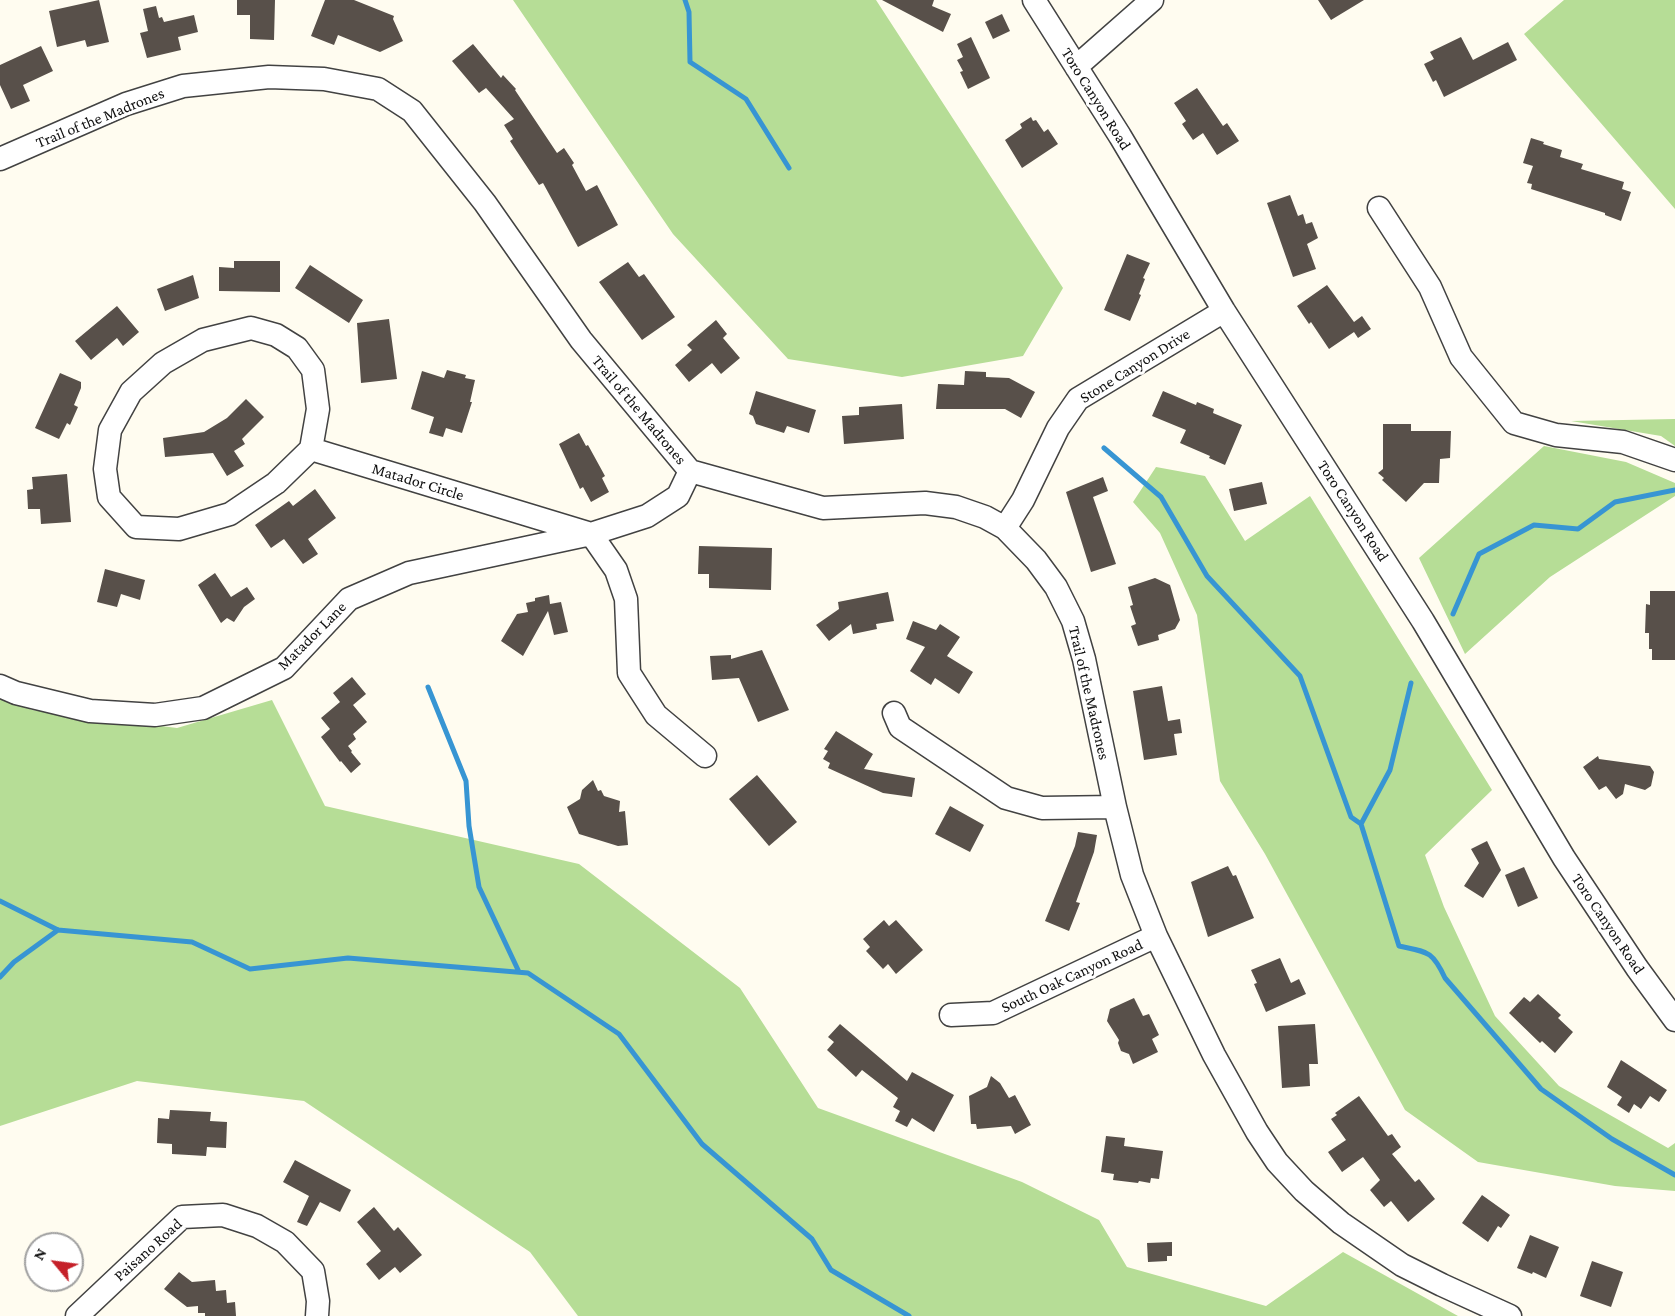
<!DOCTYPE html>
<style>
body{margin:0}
#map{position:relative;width:1675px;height:1316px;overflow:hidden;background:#fffcf0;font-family:"Crimson Pro",serif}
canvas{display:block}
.north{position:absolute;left:24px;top:1232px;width:60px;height:60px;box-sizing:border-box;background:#fff;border:2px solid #9f9f9f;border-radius:50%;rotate:299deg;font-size:16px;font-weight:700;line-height:24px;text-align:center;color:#0f0f0f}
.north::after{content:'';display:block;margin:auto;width:21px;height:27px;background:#c52029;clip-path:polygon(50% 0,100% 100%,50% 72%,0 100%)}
</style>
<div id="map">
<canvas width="1675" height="1316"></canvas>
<div class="north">N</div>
</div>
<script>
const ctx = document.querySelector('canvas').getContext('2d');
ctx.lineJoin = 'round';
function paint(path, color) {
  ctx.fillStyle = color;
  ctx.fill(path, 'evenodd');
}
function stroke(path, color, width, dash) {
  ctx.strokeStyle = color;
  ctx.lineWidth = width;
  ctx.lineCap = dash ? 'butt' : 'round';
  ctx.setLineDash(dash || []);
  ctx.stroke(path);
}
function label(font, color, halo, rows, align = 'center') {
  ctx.font = font + ' "Crimson Pro",serif';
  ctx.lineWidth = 6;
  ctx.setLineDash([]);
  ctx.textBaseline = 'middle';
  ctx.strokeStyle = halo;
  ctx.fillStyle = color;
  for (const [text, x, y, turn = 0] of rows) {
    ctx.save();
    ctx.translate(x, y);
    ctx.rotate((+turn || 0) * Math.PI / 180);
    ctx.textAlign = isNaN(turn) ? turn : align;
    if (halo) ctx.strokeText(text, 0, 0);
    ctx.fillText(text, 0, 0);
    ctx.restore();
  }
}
paint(new Path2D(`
 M513 0H876L1063 288 1023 356 902 377 788 359 673 234Z
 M1564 0H1675V209L1524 34Z
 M1675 419V446L1661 436 1571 421Z
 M1544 446 1626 462 1675 483V496L1550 577 1465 654 1419 558Z
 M1156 467 1205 476 1245 541 1310 496 1492 790 1425 855 1444 907 1495 1016 1559 1086 1668 1148 1675 1143V1191L1615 1186 1478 1162 1405 1110 1265 854 1220 781 1197 615 1160 533 1133 502Z
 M0 696 32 710 177 728 272 700 325 806 579 864 740 988 818 1108 1022 1182 1099 1220 1127 1267 1266 1306 1343 1252 1458 1316H578L530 1252 304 1101 137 1081 0 1126Z`), '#b6dd96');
stroke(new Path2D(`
 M685 0 689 12 690 62 746 99 789 168
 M1104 448 1161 497 1207 576 1300 676 1351 817 1361 824
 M1453 614 1479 554 1534 525 1578 529 1615 502 1675 490
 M1411 683 1390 770 1361 824 1399 946C1427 952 1432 950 1445 978L1541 1089 1612 1139 1675 1175
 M428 687 466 781 469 826 479 887 519 972
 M0 901 58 930 192 942 250 969 348 958 528 973 619 1034 702 1144 812 1239 831 1270 909 1316
 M0 977 14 962 58 930`), '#3795d3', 5);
paint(new Path2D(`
 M99 0 109 42 87 47 85 40 57 47 49 11Z
 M237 0H275L274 40 250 39V15H237Z
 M325 0H354L394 16 393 19 403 41 380 52 338 35 334 45 311 36Z
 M882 0H934L932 6 951 14 943 32Z
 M1318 0H1364L1331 20Z
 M156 6 159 18 162 17 164 22 194 15 198 32 178 37 181 50 147 58 140 33 148 31 143 9Z
 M1002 14 1010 31 993 39 985 22Z
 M971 37 990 78 968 89 960 72 963 71 957 60 963 57 957 44Z
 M1461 37 1473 60 1508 42 1517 60 1444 97 1436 80 1433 82 1424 64 1434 59 1430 52Z
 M473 44 501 78 503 75 516 89 515 90 557 153 564 148 574 163 572 165 586 191 597 185 618 225 578 247 543 183 539 185 510 141 513 139 504 125 514 119 486 88 479 93 452 61Z
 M41 46 53 71 23 85 30 101 11 109 0 85V65Z
 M1197 88 1223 126 1227 123 1239 141 1217 155 1203 133 1193 140 1182 124 1186 121 1174 103Z
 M1031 117 1033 121 1036 120 1044 132 1048 129 1058 144 1022 168 1005 140 1022 128 1020 124Z
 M1531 138 1544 142 1543 144 1562 150 1560 157 1583 164 1581 169 1624 182 1622 189 1631 192 1621 221 1605 215V213L1531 189 1532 184 1527 183 1533 166 1523 163Z
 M1290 195 1298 216 1303 214 1306 224 1312 222 1318 238 1307 244 1316 269 1293 277 1267 203Z
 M1127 254 1150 263 1143 278 1145 279 1139 294 1141 295 1130 321 1104 310Z
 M234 261H280V292L219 291V267L234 268Z
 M628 262 639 277 644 274 675 317 642 340 599 282Z
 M310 265 363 300 349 323 295 288Z
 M193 275 199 298 165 311 157 289Z
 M1327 285 1354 322 1362 316 1371 329 1358 338 1354 332 1329 349 1311 322 1309 324 1297 306Z
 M117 306 139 332 123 346 117 338 91 360 75 341Z
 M389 319 397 379 361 383 357 323Z
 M716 320 727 334 723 338 740 358 721 374 712 363 689 382 675 365 692 350 687 345Z
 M447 370 466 375 465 378 475 380 470 402H472L462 433 446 428 443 437 429 433 434 417 411 409 422 371 444 378Z
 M965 371 986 372V377L1009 378 1035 392 1021 418 1005 409H936L938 384 964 385Z
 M60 373 81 382V388L74 405 78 407 70 425 67 423 59 439 35 428Z
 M756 391 816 410 809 433 787 426 784 433 756 424 753 416 749 414Z
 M1163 391 1196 405 1197 402 1214 409 1213 413 1242 425 1225 465 1209 458 1210 456 1180 443 1186 430 1152 416Z
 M246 399 264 417 242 439 245 444 234 451 244 466 227 476 213 453 165 457 163 438 204 432 227 418Z
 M902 404 904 439 844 444 842 416 859 415V407Z
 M1383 424H1411V431H1451L1450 458 1440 459 1439 483H1424L1406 502 1382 480 1384 478 1378 473 1383 469Z
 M579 433 586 446 588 445 605 476 602 478 609 492 591 502 583 487 580 489 559 444Z
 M67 474 71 522 41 524 40 509H28L27 490 33 489 32 477Z
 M1103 477 1108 491 1093 497 1116 564 1091 572 1066 492Z
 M1262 482 1267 504 1234 511 1229 489Z
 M315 489 336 518 308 539 318 554 303 564 284 539 271 548 255 525 289 501 293 506Z
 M699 546 772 548 771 590 709 588V574H698Z
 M105 569 145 580 140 600 121 594 117 607 97 602Z
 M215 573 231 597 247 587 255 599 244 607 234 622 227 618 221 623 198 585Z
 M1155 578 1170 585 1180 620 1175 629 1158 635 1159 640 1138 646 1131 626 1136 624 1130 606 1133 605 1128 587Z
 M1650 591H1675V660H1652V649H1649V633H1645L1646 604 1650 605Z
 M888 592 894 621 876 624 877 629 853 634 851 624 829 641 816 625 839 609 838 602Z
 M549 595 550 604 561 602 568 632 554 635 548 611 523 656 501 641 517 614 528 612 526 603 535 601V598Z
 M913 621 936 630 940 624 960 637 947 656 973 672 959 694 935 678 931 685 910 671 925 647 906 639Z
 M762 650 789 710 758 722 739 678 712 680 710 656 731 655V659Z
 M352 677 366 694 353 705 367 722 353 734 356 739 348 746 352 751 351 752 361 764 351 773 341 761 340 762 321 737 330 729 321 718 340 702 333 693Z
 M1162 686 1168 721 1180 719 1182 733 1174 734 1177 755 1144 760 1133 691Z
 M836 731 873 754 864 769 915 778 912 797 883 793 828 768 830 763 823 759 828 751 824 749Z
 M1598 756 1599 759 1650 766 1654 772 1651 786 1645 790 1625 784 1623 794 1616 799 1606 786 1599 790 1583 767Z
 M757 775 797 822 769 846 729 799Z
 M593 780 598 791 601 790 604 796 620 801 619 812 625 811 628 845 618 846 579 834 567 807 580 799 582 790Z
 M950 806 984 825 970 852 935 834Z
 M1078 832 1097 835 1094 852 1076 902 1080 903 1069 931 1045 921 1075 846Z
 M1487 841 1501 870 1483 898 1464 886 1479 863 1471 849Z
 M1228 866 1233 876 1236 875 1254 918 1208 937 1191 882Z
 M1524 867 1538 898 1518 907 1505 875Z
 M884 920 889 926 896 920 923 950 896 974 888 964 883 969 866 951 870 947 863 939Z
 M1280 958 1291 983 1299 979 1306 994 1266 1012 1254 984 1257 983 1251 970Z
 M1538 994 1561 1015 1558 1018 1573 1032 1555 1053 1542 1041 1540 1043 1509 1013 1524 997 1530 1002Z
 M1134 998 1143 1016 1149 1014 1159 1035 1152 1039 1158 1052 1133 1064 1129 1054 1121 1051 1118 1043 1119 1040 1107 1021 1110 1009Z
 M840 1024 907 1081 912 1072 954 1095 934 1132 912 1118 907 1127 895 1121 900 1111 893 1107 898 1098 862 1070 856 1077 827 1050 834 1042 828 1037Z
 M1315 1024 1318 1064H1309L1310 1086 1282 1088 1278 1026Z
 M1621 1060 1667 1090 1659 1102 1650 1096 1641 1109 1634 1104 1629 1113 1617 1105 1622 1097 1607 1087Z
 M991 1076 1000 1083 1009 1098 1015 1095 1031 1125 1015 1134 1011 1126 977 1129 976 1124H971L969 1096 987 1087Z
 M1359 1096 1388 1136 1392 1134 1401 1147 1392 1154 1415 1182 1419 1179 1435 1199 1408 1222 1391 1201 1384 1207 1370 1190 1380 1180 1363 1157 1342 1172 1328 1152 1346 1140 1331 1119 1337 1115 1335 1113Z
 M170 1110 211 1112 210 1121 227 1122 226 1148 207 1147 206 1156 172 1154V1144L157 1143 158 1118 169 1119Z
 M1106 1136 1125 1138 1124 1146 1163 1151 1159 1179 1151 1178 1150 1183 1139 1181 1138 1183 1113 1180 1114 1174 1101 1172Z
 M295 1160 351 1190 340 1212 320 1202 307 1226 297 1222 309 1196 283 1182Z
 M1482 1195 1510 1215 1501 1228 1498 1226 1488 1242 1462 1223Z
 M374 1207 394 1231 398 1227 422 1255 400 1273 395 1267 379 1280 366 1264 381 1251 357 1222Z
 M1530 1235 1559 1247 1546 1278 1533 1272 1532 1274 1517 1268Z
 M1172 1242V1256H1167V1261L1148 1262 1147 1243Z
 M1592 1261 1623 1272 1611 1307 1580 1296Z
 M179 1272 192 1282 215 1280 216 1291 226 1290 227 1303 235 1302 236 1316H205V1313H198V1306L187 1307 164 1289Z`), '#58504a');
const minor = new Path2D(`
 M1034 0 1120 136 1224 311 1423 621 1564 858 1637 968 1675 1020
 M1076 67 1152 0
 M0 159 126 104 183 86 269 77 324 79 378 89 412 111 435 140 485 203 581 340 690 471 823 508 925 503 956 507 985 517 1005 528 1036 560 1056 587 1073 621 1084 659 1115 807 1132 875 1156 936 1214 1055 1257 1132 1277 1162 1304 1191 1341 1223 1402 1265 1442 1285 1510 1316
 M1379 208 1430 287 1461 357 1514 423 1556 435 1623 442 1675 460
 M251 328 276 335 297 348 313 370 318 409 311 449 276 483 230 514 179 529 136 527 109 497 105 469 110 430 131 392 163 363 203 340Z
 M311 449 591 534 647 516 678 496 690 471
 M1005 528 1023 500 1058 428 1078 399 1224 311
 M0 686 16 693 90 711 155 715 203 708 284 668 349 599 409 573 591 534 616 570 626 599 629 673 656 715 705 756
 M894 713 900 727 1006 798 1042 808 1115 807
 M951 1015 993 1013 1156 936
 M77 1316 182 1217 223 1215 257 1226 285 1242 313 1271 318 1301 317 1316`);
stroke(minor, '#424242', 25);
stroke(minor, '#fff', 22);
label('16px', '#0f0f0f', '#fff', [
 ["Toro Canyon Road",1096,99,58],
 ["Trail of the Madrones",100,118,-22],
 ["Stone Canyon Drive",1135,366,-32],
 ["Trail of the Madrones",639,410,50],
 ["Matador Circle",418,482,17],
 ["Toro Canyon Road",1353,511,57],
 ["Matador Lane",312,636,-45],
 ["Trail of the Madrones",1089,693,77],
 ["Toro Canyon Road",1608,924,56],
 ["South Oak Canyon Road",1072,976,-25],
 ["Paisano Road",148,1250,-42]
]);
</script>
